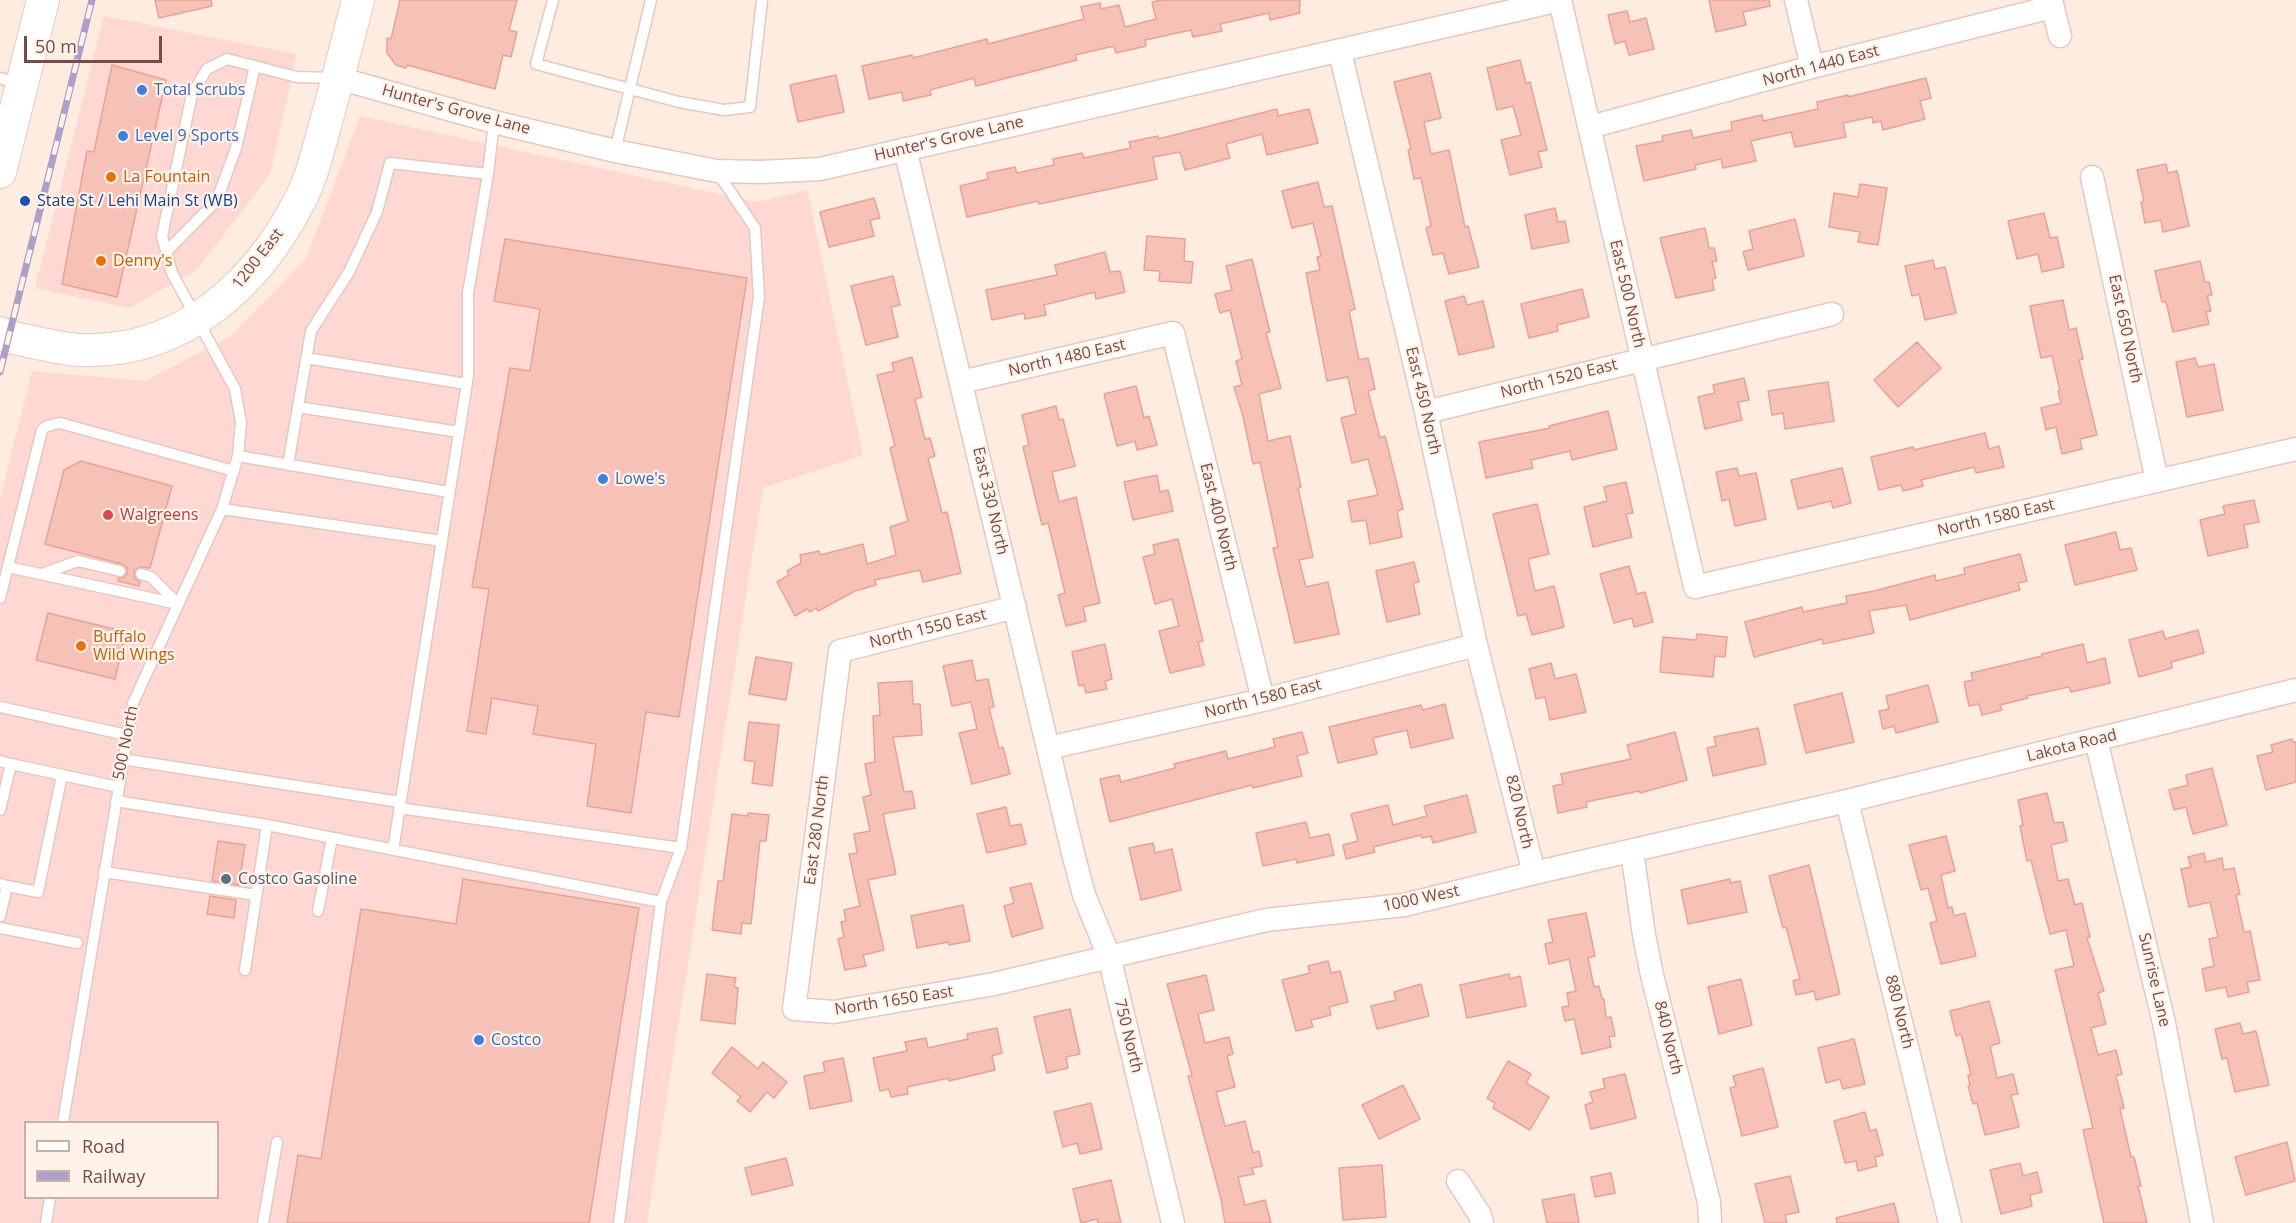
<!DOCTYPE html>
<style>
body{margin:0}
#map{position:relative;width:2296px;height:1223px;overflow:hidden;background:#feece1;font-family:"Open Sans",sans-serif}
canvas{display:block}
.legend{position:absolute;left:24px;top:1121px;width:195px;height:78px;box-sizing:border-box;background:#fff2e9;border:2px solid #c9b0a8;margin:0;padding:8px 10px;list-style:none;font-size:18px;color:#784c46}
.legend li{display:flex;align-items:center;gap:12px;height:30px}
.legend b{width:30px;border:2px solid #c9b0a8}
.scale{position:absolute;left:24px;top:36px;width:138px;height:27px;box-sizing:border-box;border:3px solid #784c46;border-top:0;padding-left:8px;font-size:18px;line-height:21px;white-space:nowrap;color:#784c46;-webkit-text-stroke:4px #fff2e9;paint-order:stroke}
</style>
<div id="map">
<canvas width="2296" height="1223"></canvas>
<ul class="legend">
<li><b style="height:8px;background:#fff"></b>Road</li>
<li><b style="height:8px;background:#ac9fc8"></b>Railway</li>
</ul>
<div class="scale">50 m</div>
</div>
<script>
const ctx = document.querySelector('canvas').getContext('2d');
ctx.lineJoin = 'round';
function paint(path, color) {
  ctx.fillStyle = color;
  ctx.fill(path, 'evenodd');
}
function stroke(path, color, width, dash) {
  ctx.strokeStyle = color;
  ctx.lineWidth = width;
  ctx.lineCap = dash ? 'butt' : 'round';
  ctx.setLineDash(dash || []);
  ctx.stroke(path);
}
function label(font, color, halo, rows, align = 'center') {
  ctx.font = font + ' "Open Sans",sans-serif';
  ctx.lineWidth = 4.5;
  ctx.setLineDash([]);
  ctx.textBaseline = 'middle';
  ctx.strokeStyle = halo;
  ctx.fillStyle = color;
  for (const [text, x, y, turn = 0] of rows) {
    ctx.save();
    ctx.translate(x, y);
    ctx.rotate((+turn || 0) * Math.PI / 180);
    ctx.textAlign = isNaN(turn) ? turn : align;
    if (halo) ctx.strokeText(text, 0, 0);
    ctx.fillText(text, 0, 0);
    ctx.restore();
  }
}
paint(new Path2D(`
 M104 16 297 54 270 174 197 270 129 308 35 288Z
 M360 116 756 202 807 190 863 455 763 488 647 1223H0V498L32 371 145 381 231 336 306 259ZM26 1122H218V1198H26Z`), '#ffd8d4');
const building = new Path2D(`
 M155 0H211L212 6 159 18Z
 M400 0H517L509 30 517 32 511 57 503 55 495 89 407 65 406 68 396 65 387 53V38L391 39Z
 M1162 0H1300V6L1299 7 1300 13 1270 20 1269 13 1220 24 1222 31 1193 37 1191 30 1145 40 1146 46 1116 53 1114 46 1075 55 1077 60 976 86 974 78 930 90 931 95 903 101 902 92 869 99 862 66 912 55 913 58 987 39 988 44 1084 19 1081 7 1100 3 1101 9 1119 5 1125 27 1156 19 1152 2Z
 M1709 0H1769L1770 6 1743 12 1746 25 1716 32Z
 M1627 11 1630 22 1646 18 1654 49 1629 55 1625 41 1615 44 1608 15Z
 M1520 60 1526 83 1530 82 1547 150 1538 152 1542 167 1510 175 1501 140 1521 135 1513 106 1497 110 1487 68Z
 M112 65 166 80 117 297 62 284 87 151 94 152Z
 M1430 73 1441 118 1424 122 1431 154 1449 150 1465 227 1468 226 1479 267 1449 274 1443 253 1433 255 1426 228 1431 226 1421 178 1414 179 1408 150 1411 149 1394 82Z
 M836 75 844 112 798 122 790 85Z
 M1926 78 1931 98 1920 101 1925 119 1883 130 1881 121 1873 123 1872 117 1843 123 1846 137 1795 147 1791 132 1751 141 1756 161 1723 168 1721 159 1695 165 1696 169 1644 181 1636 146 1663 141 1662 136 1691 130 1693 138 1732 130 1731 122 1762 115 1763 121 1818 109 1817 102 1848 95V97Z
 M1277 109 1278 116 1309 109 1318 143 1267 155 1262 134 1226 144 1230 158 1185 170 1180 152 1153 157 1157 179 1039 204 1038 201 967 217 960 186 988 179 987 173 1015 167 1017 173 1054 165 1053 159 1082 153 1084 158 1131 148 1129 142 1158 136V139Z
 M2166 164 2168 173 2177 171 2189 226 2163 232 2161 220 2145 223 2141 202 2144 201 2137 170Z
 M1318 182 1324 207 1332 206 1355 309 1349 311 1359 360 1368 358 1375 389 1368 391 1380 438 1385 436 1403 509 1397 511 1402 537 1370 544 1366 520 1352 522 1348 501 1378 495 1368 459 1352 463 1341 418 1356 414 1348 377 1327 381 1306 273 1320 270 1317 257 1321 256 1313 223 1292 228 1282 191Z
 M1860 184 1887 188 1878 245 1858 242 1860 232 1829 227 1834 193 1858 197Z
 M874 198 880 218 870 220 874 236 829 247 820 212Z
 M1555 208 1558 222 1565 221 1569 242 1532 249 1525 215Z
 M2044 213 2050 238 2057 237 2064 267 2042 272 2038 254 2017 259 2008 221Z
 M1795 219 1804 256 1748 270 1743 252 1753 249 1749 231Z
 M1705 228 1709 248H1714L1717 261 1712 262 1716 278 1712 279 1714 290 1676 298 1660 238Z
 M1147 236 1185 239 1184 261 1193 262 1191 283 1159 281 1160 271 1144 270Z
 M505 239 747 278 679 717 646 712 631 813 587 806 596 744 533 734 538 706 492 698 486 734 467 731 489 589 472 587 510 368 530 371 540 309 494 301Z
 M1105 252 1110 272 1120 271 1125 292 1096 299 1095 292 1044 305 1046 315 1025 319 1024 313 992 320 986 290 1057 275 1055 265Z
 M1252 259 1270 332 1266 333 1281 388 1259 394 1268 441 1290 436 1301 487 1298 488 1313 557 1299 560 1306 587 1328 582 1339 634 1295 643 1273 548 1278 547 1260 462 1253 464 1243 416 1234 387 1242 385 1236 361 1242 359 1230 310 1220 313 1215 294 1232 290 1226 266Z
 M1933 260 1935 269 1945 267 1956 313 1925 320 1919 294 1912 296 1905 266Z
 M2200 261 2205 282H2209L2212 295 2207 296 2211 311 2206 312 2209 324 2173 332 2166 302H2162L2155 271Z
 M893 276 900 305 891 307 898 337 866 345 851 286Z
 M1582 289 1589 317 1557 325 1558 331 1529 338 1521 304Z
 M1464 296 1467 305 1483 301 1494 347 1459 355 1445 301Z
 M2063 300 2069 330 2076 328 2083 359 2079 360 2097 435 2080 439 2082 449 2062 454 2056 427 2046 430 2041 408 2061 403 2058 391H2060L2052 356 2041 358 2030 306Z
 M1917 342 1941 368 1898 407 1874 380Z
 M912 357 922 397 915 399 925 439 930 438 935 456 928 458 942 513 947 512 961 573 923 582 920 570 875 580 876 585 855 591 818 611 816 608 810 612 807 609 795 616 777 582 789 575 787 571 801 563 800 555 819 551 820 555 863 544 867 564 896 555 890 527 908 521 890 448 895 446 877 375 894 371 892 363Z
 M2195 358 2198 367 2214 364 2223 410 2187 417 2176 362Z
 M1744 378 1749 400 1738 402 1742 420 1705 429 1698 397 1715 393 1713 385Z
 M1828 382 1834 421 1785 429 1783 413 1772 415 1768 391Z
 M1136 386 1144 418 1149 416 1157 445 1137 450 1135 441 1117 446 1104 394Z
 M1056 406 1059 420 1063 419 1075 466 1052 472 1059 502 1076 497 1100 603 1083 607 1086 621 1066 626 1058 595 1065 593 1055 551 1048 523 1042 525 1023 447 1029 445 1022 415Z
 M1608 411 1617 449 1572 460 1570 451 1531 460 1533 468 1486 478 1479 442 1550 428 1549 426Z
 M1985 433 1989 449 1999 446 2004 467 1976 473 1974 467 1921 480 1923 486 1903 491 1901 485 1879 490 1871 457 1913 447 1914 450Z
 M81 461 172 486 150 568 140 567 134 571 135 579 140 582 139 586 118 581V578H123L127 573V568L122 564 45 544 64 470Z
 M1737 468 1739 476 1756 473 1766 519 1735 526 1729 499 1722 501 1716 472Z
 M1842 468 1851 503 1833 508 1831 501 1798 509 1791 480Z
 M1157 475 1160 492 1168 490 1173 511 1133 520 1124 482Z
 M1626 482 1633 513 1626 514 1632 537 1593 547 1584 507 1607 501 1604 487Z
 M2254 500 2259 522 2244 525 2248 547 2208 556 2200 520 2225 514 2223 506Z
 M1537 504 1549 554 1528 559 1535 591 1554 586 1564 627 1532 635 1526 614 1518 616 1493 514Z
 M2116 532 2120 550 2131 548 2137 570 2075 585 2065 545Z
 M1178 539 1203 641 1198 642 1204 665 1170 673 1159 631 1179 626 1172 599 1155 604 1143 557 1155 554 1153 545Z
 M2020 554 2027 581 2018 583 2020 590 1910 620 1906 605 1869 611 1874 633 1823 644 1822 639 1754 657 1745 622 1802 607 1803 612 1847 603 1846 596 1874 591 1935 575 1936 581 1965 574 1964 568Z
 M1414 562 1419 582 1413 583 1420 614 1387 622 1376 571Z
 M1629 566 1637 594 1645 592 1653 622 1634 627 1632 618 1614 623 1600 574Z
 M48 613 126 632 115 679 36 660Z
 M2198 630 2204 653 2171 662 2172 668 2139 677 2129 640 2163 631 2165 639Z
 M1697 634 1727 637 1725 657 1715 656 1713 677 1660 672 1663 637 1696 640Z
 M1105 644 1112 679 1105 681 1107 689 1086 693 1084 685 1079 686 1072 652Z
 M2083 644 2087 663 2105 658 2110 683 2071 692 2069 687 2027 696 2028 698 2000 705 2002 710 1982 715 1979 704 1969 706 1964 682 1973 680 1971 673 2042 656V654Z
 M756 657 792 663 786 700 749 694Z
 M972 660 976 681 988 679 994 707 989 708 999 748 1003 747 1010 774 972 784 959 733 977 729 971 702 952 706 943 666Z
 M1551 663 1555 679 1576 674 1586 712 1550 720 1545 697 1536 699 1529 669Z
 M912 681 913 704H920L922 735 893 737 904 792 912 791 915 808 883 814 896 874 868 880 884 950 863 955 866 966 845 970 838 939 844 937 841 922 846 921 844 910 860 906 849 854 857 853 854 834 870 831 863 797 871 795 865 764 875 762 873 716 880 715 878 683Z
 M1928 685 1938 722 1896 733 1894 726 1883 729 1879 711 1889 709 1886 696Z
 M1842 693 1854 742 1806 753 1794 705Z
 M1445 704 1453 738 1411 748 1407 730 1373 738 1377 754 1338 763 1329 727 1421 705 1423 710Z
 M749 722 779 725 772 786 752 783 755 762 744 760Z
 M1758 728 1766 764 1713 776 1707 748 1716 746 1714 737Z
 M1302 732 1308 753 1297 756 1302 776 1253 788 1252 785 1110 822 1100 779 1119 775 1121 782 1175 768 1174 764 1226 751 1228 759 1275 747 1273 739Z
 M1675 732 1687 780 1640 793 1639 791 1586 802 1587 807 1558 813 1553 786 1563 784 1561 774 1631 759 1627 745Z
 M2292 739 2293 742H2296V782L2266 790 2257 756 2273 752 2271 745Z
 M2212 768 2227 825 2193 834 2186 807 2174 810 2169 790 2188 785 2186 775Z
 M2047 793 2054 823 2063 822 2067 841 2051 845 2058 881 2068 879 2075 905 2082 903 2090 937 2087 938 2104 991 2098 993 2106 1024 2091 1028 2098 1055 2116 1050 2122 1074 2116 1076 2124 1108 2120 1109 2131 1157H2134L2141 1186H2138L2147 1223H2104L2083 1130 2093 1128 2055 970 2074 966 2066 930 2050 934 2031 860 2027 861 2020 826 2023 825 2018 800Z
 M1467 795 1476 832 1433 843 1431 836 1422 838 1421 835 1373 847 1375 852 1346 859 1343 845 1358 841 1351 814 1388 805 1393 825 1427 816 1424 806Z
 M1006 807 1010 826 1021 824 1026 844 987 853 977 814Z
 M748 813 769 815 766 841H760L751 924 742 923 741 934 712 930 718 881H723L732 814 748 816Z
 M1306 822 1310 838 1329 834 1334 855 1297 863 1296 859 1263 866 1256 833Z
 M1946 836 1955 871 1941 875 1948 908 1952 907 1954 916 1965 913 1976 956 1941 964 1930 923 1937 921 1928 888 1921 890 1909 845Z
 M218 841 245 845 239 885 212 881Z
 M1153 843 1155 853 1172 849 1181 890 1141 900 1129 848Z
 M2204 853 2206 862 2222 858 2224 870 2234 868 2240 894 2236 895 2244 932 2250 931 2260 980 2247 982 2249 992 2228 997 2226 987 2206 991 2202 969 2214 966 2209 939 2218 937 2210 902 2189 907 2181 869 2191 867 2188 857Z
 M1809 865 1840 994 1816 1000 1814 991 1796 995 1793 981 1800 979 1786 927 1783 928 1769 876Z
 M463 879 639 908 589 1223H287L298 1155 321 1159 361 909 456 924Z
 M1730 879V883L1740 881 1747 912 1688 924 1681 890Z
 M1031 883 1043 928 1012 937 1004 906 1014 903 1010 888Z
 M210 896 236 900 234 918 207 914Z
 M963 905 970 941 949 945 948 942 917 948 911 916Z
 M1586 913 1595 956 1588 958 1594 987 1599 986 1602 999H1604L1606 1018 1611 1017 1615 1036 1609 1037 1611 1047 1582 1054 1574 1019 1565 1021 1562 1007 1569 1006 1567 993 1576 991 1569 959 1549 964 1545 944 1553 942 1548 920Z
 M1328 961 1331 973 1340 971 1348 1002 1329 1007 1331 1015 1311 1020 1313 1027 1296 1031 1282 980 1310 973 1308 966Z
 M707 974 736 978 734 987 738 988 735 1024 701 1020Z
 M1509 974 1510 979 1520 976 1526 1006 1467 1018 1460 985Z
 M1206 975 1214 1010 1198 1014 1205 1043 1229 1037 1233 1054 1227 1056 1235 1087 1216 1092 1225 1126 1245 1121 1253 1153 1259 1151 1262 1166 1252 1168 1254 1174 1238 1177 1245 1205 1265 1200 1271 1223H1225L1221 1199 1188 1076H1192L1167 984Z
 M1741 979 1752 1025 1719 1034 1708 987Z
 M1421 984 1429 1016 1377 1029 1371 1006 1396 1000 1394 992Z
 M1989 1001 2000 1043 1990 1046 1997 1078 2013 1074 2018 1094 2011 1095 2019 1127 1985 1135 1977 1103 1973 1104 1968 1086 1970 1085 1968 1075H1971L1961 1034 1956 1036 1950 1011Z
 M1070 1009 1080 1054 1066 1057 1068 1068 1047 1073 1034 1017Z
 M2240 1023 2243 1034 2256 1031 2269 1085 2235 1092 2227 1058 2222 1059 2215 1029Z
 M997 1028 1002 1053 992 1056 995 1070 949 1081V1078L907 1087 908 1094 891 1097 889 1089 880 1091 873 1058 907 1051 905 1042 926 1038 928 1048 968 1039 967 1034Z
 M1854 1039 1865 1084 1843 1089 1840 1079 1826 1083 1818 1048Z
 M732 1047 758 1069 763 1062 787 1082 774 1098 767 1092 750 1112 737 1101 741 1097 712 1073Z
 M843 1058 852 1101 810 1109 804 1076 825 1072 823 1062Z
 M1508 1061 1531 1074 1526 1083 1549 1097 1530 1130 1493 1108 1495 1103 1487 1098Z
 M1763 1068 1778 1127 1742 1136 1730 1088 1736 1086 1733 1076Z
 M1625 1074 1636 1118 1591 1129 1585 1105 1593 1102 1590 1092 1605 1088 1603 1079Z
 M1403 1085 1420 1119 1379 1139 1362 1105Z
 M1091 1103 1102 1149 1080 1154 1077 1143 1063 1147 1054 1112Z
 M1865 1112 1870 1131 1876 1129 1883 1155 1875 1157 1877 1166 1858 1171 1856 1161 1845 1163 1834 1121Z
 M2287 1142 2295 1181 2246 1195 2235 1157Z
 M786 1158 793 1185 752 1195 745 1168Z
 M2020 1163 2023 1176 2037 1172 2042 1192 2030 1195 2032 1206 2001 1214 1990 1170Z
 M1382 1165 1386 1217 1343 1220 1339 1168Z
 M1611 1173 1615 1193 1595 1197 1591 1177Z
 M1790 1176 1799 1212 1785 1215 1787 1223H1765L1755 1184Z
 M1111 1180 1121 1223H1098L1097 1219 1081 1223 1073 1189Z
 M1574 1194 1579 1223H1547L1542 1200Z
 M1894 1203 1899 1223H1837L1836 1218Z`);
paint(building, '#f6c1b6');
stroke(building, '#eaa295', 1.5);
const service = new Path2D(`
 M553 0 536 64 679 102 724 110 750 107 762 0
 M0 78 19 84
 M615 151 651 0
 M166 252 217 200 236 148 255 66
 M306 358 467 384
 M298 407 459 432
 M238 456 449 492
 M288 465 311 331 349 272 377 212 390 163 488 174
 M222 509 442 541
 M8 567 178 604
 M42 574 78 561 120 571
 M141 574 151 577 178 604
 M0 598 42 430 47 426 60 423 234 471
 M0 707 127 735
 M122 759 400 802
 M0 761 11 764 0 810
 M11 764 118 787
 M116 801 267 825 661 902 619 1223
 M399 808 681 848 759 297 755 228 717 172
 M393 850 468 376V293L488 174 494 122
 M104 872 256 895
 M7 886 38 892 62 775
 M661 902 681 848
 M318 911 332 838
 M0 916 7 886 0 884
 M0 928 77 943
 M245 970 267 825
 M63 1122 133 703 222 509 238 456 241 422 235 389 172 273 162 236 192 94 207 69 227 59 297 77 334 78
 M46 1223 50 1198
 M263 1223 277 1142`);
const minor = new Path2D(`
 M1560 0 1695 587 2296 449
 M1796 0 1812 67
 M2051 0 2060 36
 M1340 52 1426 412 1476 645 1534 873
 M338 78 494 122 615 151 717 171 760 172 820 169 1560 0
 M1590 127 1812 67 2052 7
 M905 149 1073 853 1084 895 1109 956 1173 1223
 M2092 177 2157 481
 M961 382 1173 333 1263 700
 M1426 412 1832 314
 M1015 607 840 651 794 1009 834 1012 994 984 1266 920 1404 905 1534 873 1847 801 2296 690
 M2096 740 2164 1023 2202 1223
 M1048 748 1263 700 1476 645
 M1847 801 1950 1223
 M1632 851 1644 935 1652 975 1709 1202 1710 1223
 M1458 1181 1480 1215 1482 1223`);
const secondary = new Path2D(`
 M0 172 43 0
 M0 333 9 337C32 341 57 349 81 350 181 354 257 285 300 200 313 175 319 146 327 118 338 79 348 40 358 0`);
stroke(service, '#e5c8bf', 13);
stroke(minor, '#e5c8bf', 25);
stroke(secondary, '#ebc7bc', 34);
stroke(service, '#fff', 10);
stroke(minor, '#fff', 22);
stroke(secondary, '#fff', 32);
const rail = new Path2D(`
 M0 372 92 0`);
stroke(rail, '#ac9fc8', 7);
stroke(rail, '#fff2e9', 4.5, [14]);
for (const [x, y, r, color] of [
 [142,90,6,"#3f7fe0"],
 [123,136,6,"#3f7fe0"],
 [111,177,6,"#e8710a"],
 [25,201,6,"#1a4fb4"],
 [101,261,6,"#e8710a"],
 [603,479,6,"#3f7fe0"],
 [108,515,6,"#e0444e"],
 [81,646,6,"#e8710a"],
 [226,879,6,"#5c6f8a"],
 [479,1040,6,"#3f7fe0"]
]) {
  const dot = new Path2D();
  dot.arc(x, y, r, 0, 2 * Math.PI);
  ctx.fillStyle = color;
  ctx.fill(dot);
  stroke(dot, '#fff2e9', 2);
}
label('16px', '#784c46', '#fff2e9', [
 ["North 1440 East",1821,66,-15],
 ["Hunter's Grove Lane",456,110,15],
 ["Hunter's Grove Lane",949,139,-13],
 ["1200 East",258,259,-52],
 ["East 500 North",1627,294,77],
 ["East 650 North",2125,329,78],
 ["North 1480 East",1067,358,-13],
 ["North 1520 East",1559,379,-14],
 ["East 450 North",1423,401,77],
 ["East 330 North",990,501,77],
 ["East 400 North",1218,517,76],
 ["North 1580 East",1996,518,-13],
 ["North 1550 East",928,629,-14],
 ["North 1580 East",1263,699,-14],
 ["500 North",126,743,-79],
 ["Lakota Road",2072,746,-14],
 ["820 North",1519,812,77],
 ["East 280 North",817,830,-83],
 ["1000 West",1421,899,-12],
 ["Sunrise Lane",2154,980,77],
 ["North 1650 East",894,1001,-9],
 ["880 North",1899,1012,76],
 ["750 North",1128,1036,76],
 ["840 North",1668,1038,76]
]);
label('16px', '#366cbe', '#fff2e9', [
 ["Total Scrubs",154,90],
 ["Level 9 Sports",135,136],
 ["Lowe's",615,479],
 ["Costco",491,1040]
], 'left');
label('16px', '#c56008', '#fff2e9', [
 ["La Fountain",123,177],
 ["Denny's",113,261],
 ["Buffalo",93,637],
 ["Wild Wings",93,655]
], 'left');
label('16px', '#164399', '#fff2e9', [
 ["State St / Lehi Main St (WB)",37,201]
], 'left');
label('16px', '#be3a42', '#fff2e9', [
 ["Walgreens",120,515]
], 'left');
label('16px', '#4e5e75', '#fff2e9', [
 ["Costco Gasoline",238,879]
], 'left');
</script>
